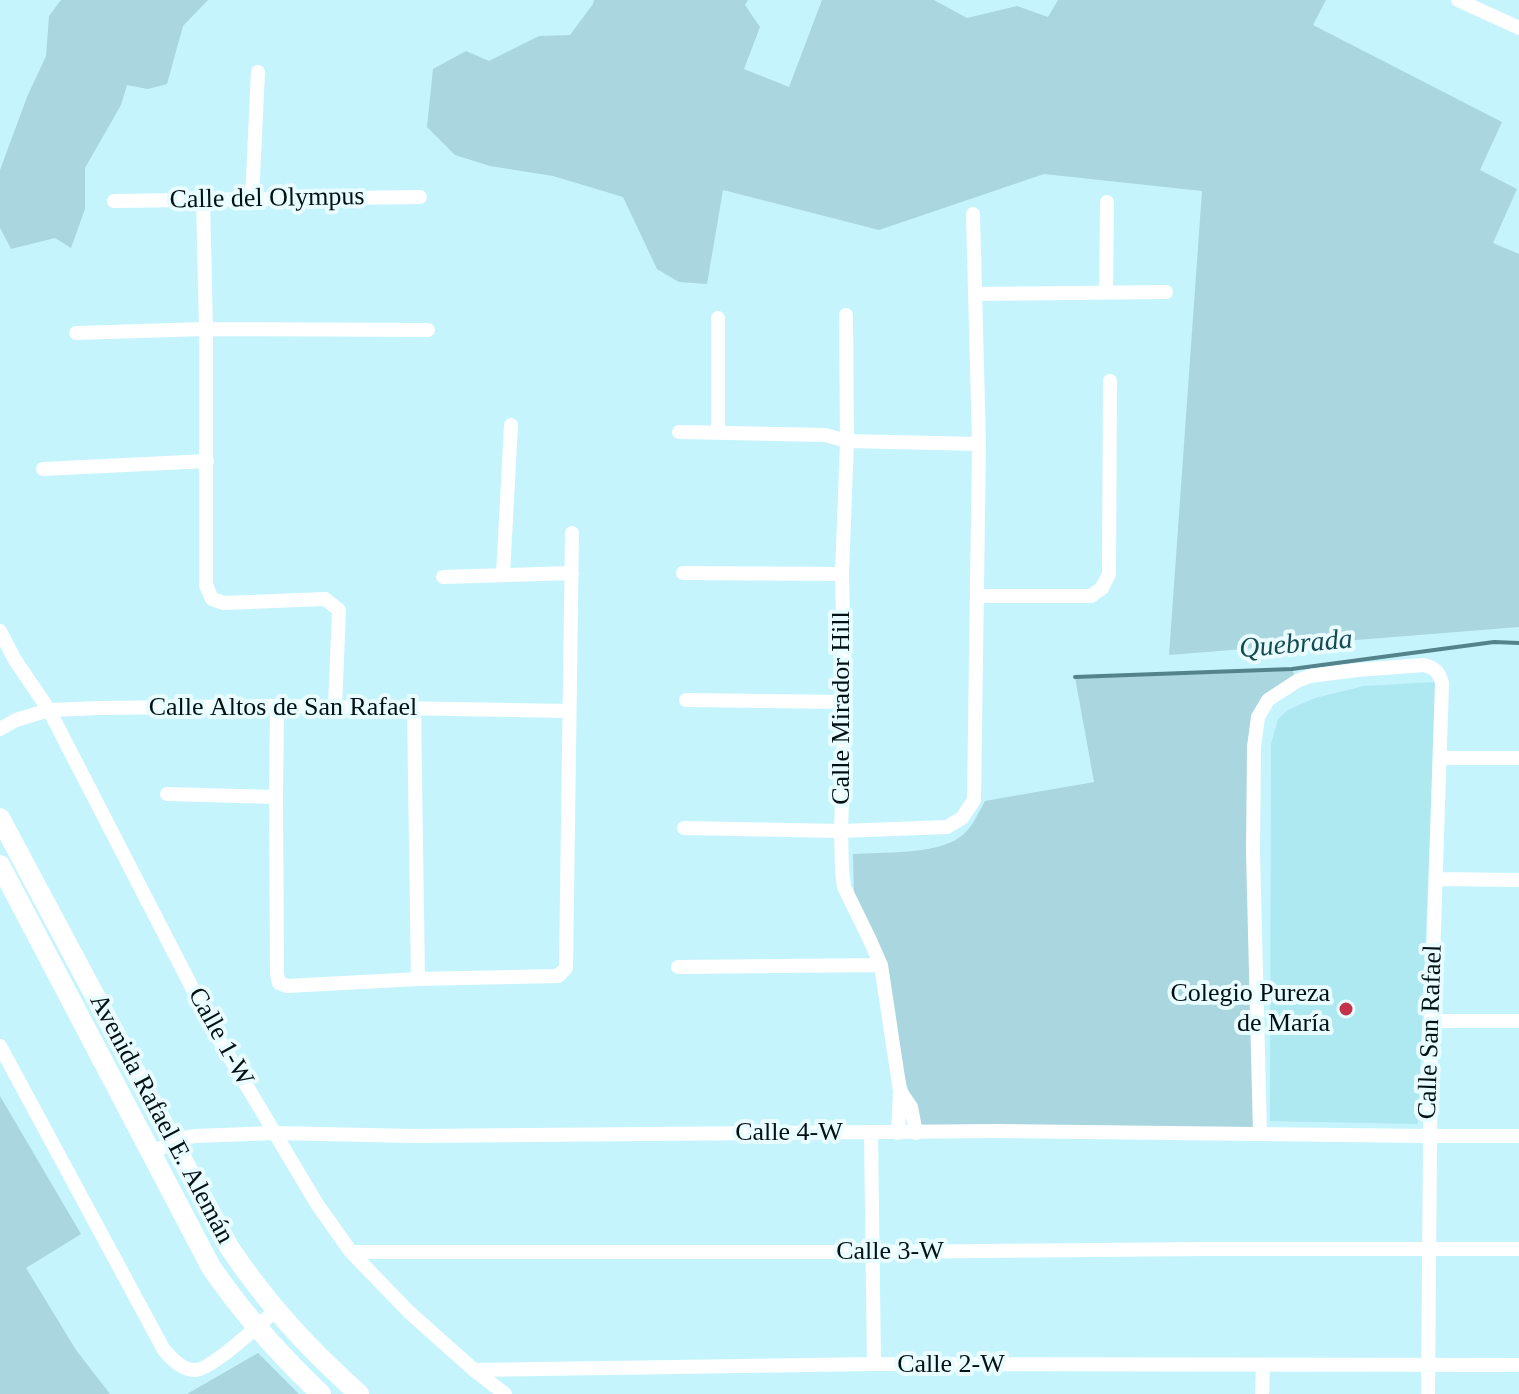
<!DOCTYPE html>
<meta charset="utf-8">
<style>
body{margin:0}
canvas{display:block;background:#c5f4fd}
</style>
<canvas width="1519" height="1394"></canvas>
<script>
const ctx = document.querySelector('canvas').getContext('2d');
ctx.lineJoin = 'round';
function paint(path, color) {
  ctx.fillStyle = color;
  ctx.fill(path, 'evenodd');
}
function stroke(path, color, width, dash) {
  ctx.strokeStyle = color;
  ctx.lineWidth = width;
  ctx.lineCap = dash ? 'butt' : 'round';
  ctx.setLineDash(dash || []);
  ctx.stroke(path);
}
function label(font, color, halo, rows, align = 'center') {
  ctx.font = font + ' Georgia,serif';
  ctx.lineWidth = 8;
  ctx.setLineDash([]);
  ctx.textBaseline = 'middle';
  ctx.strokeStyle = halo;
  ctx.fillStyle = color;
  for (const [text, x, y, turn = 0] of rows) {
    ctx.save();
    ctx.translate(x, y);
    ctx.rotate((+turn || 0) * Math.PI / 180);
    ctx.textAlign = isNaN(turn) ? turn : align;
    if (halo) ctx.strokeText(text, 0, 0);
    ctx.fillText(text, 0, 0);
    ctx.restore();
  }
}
paint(new Path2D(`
 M1436 682 1418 1124 1270 1121 1271 744 1278 719 1288 710 1315 698 1364 686Z`), '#aee8f1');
paint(new Path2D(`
 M61 0H208L183 26 167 84 148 89 127 85 121 105 85 168V209L71 248 55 238 11 249 0 228V170L27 97 46 56 49 16Z
 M594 0H748L745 5 760 27 744 69 789 87 822 0H934L967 18 1017 6 1048 17 1058 0H1326L1313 25 1502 122 1480 170 1517 189 1493 243 1519 254V627L1169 655 1202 191 1044 174 879 230 723 190 707 284 679 282 657 269 623 197 553 176 490 166 455 155 427 127 433 69 466 51 489 61 539 36 570 35 593 4Z
 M1292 669 1297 681 1258 717 1260 1133H922L903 1073 883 964 854 902 853 854C882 852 936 855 960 837 972 829 978 813 985 801L1094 782 1075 677Z
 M0 1096 81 1234 26 1268 76 1350 110 1394H0Z
 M258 1353 299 1394H187Z`), '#aad6df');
stroke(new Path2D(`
 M1075 677 1292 669 1494 642 1519 643`), '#55838c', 4);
stroke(new Path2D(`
 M1458 0 1519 28
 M252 199 258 72
 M203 200 206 329V585L212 599 224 603 325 599 339 610 335 707
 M114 201 420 197
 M1106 292 1107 202
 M976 294 1166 292
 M846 315 847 441 842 574 845 702 841 831 842 870 844 887 869 938 881 965 900 1091 898 1133
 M718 318V432
 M76 333 206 329 428 330
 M679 432 825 435 847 441 979 444
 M43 469 207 461
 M683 573 842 574
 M503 575 511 425
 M443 577 572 573
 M978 596H1091L1102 588 1109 574 1110 381
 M0 631 15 660 49 710 217 1036 317 1204 351 1252 409 1312 474 1370 505 1394
 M686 700 845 702
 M277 706 276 797 277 974 279 983 287 986 418 979 558 976 566 968 572 533
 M414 709 418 979
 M0 729 16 720 49 710 100 708 277 706 569 711
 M1441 758H1519
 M167 794 276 797
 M684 828 841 831 947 827 962 818 974 800 979 444 973 214
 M1436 879 1519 880
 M678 967 881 965
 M1431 1021H1519
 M0 1046 164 1350C172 1359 182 1370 195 1370 210 1371 261 1323 275 1311
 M900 1091 911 1107 916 1133
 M871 1132 874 1364
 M1260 1133 1253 852 1254 747 1258 717 1268 700 1297 681 1310 676 1357 670 1424 665C1435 668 1439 672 1442 683L1431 1021 1428 1394
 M152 1152 184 1138 195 1136 275 1133 414 1136 998 1131 1428 1136H1519
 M351 1252H873L1204 1249H1519
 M474 1370 874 1364 1519 1365
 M1262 1394 1263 1365`), '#fff', 14);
stroke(new Path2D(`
 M0 818 229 1247C268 1305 307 1347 359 1394
 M0 865 211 1267C243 1314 280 1355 321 1394`), '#fff', 20);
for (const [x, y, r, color] of [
 [1346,1009,8,"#c2324b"]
]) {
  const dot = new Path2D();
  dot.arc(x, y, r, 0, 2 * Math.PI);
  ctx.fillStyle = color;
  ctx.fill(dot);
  stroke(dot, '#e9fcff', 3);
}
label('26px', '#021114', '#e9fcff', [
 ["Calle del Olympus",267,199,-1],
 ["Calle Altos de San Rafael",283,708],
 ["Calle Mirador Hill",842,708,-90],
 ["Calle San Rafael",1431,1032,-88],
 ["Calle 1-W",220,1037,61],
 ["Avenida Rafael E. Alemán",161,1119,62],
 ["Calle 4-W",789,1133],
 ["Calle 3-W",890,1252],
 ["Calle 2-W",951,1365]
]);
label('26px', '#021114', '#e9fcff', [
 ["Colegio Pureza",1330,994],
 ["de María",1330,1024]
], 'right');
label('italic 28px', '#164b54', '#e9fcff', [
 ["Quebrada",1296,645,-5]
]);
</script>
